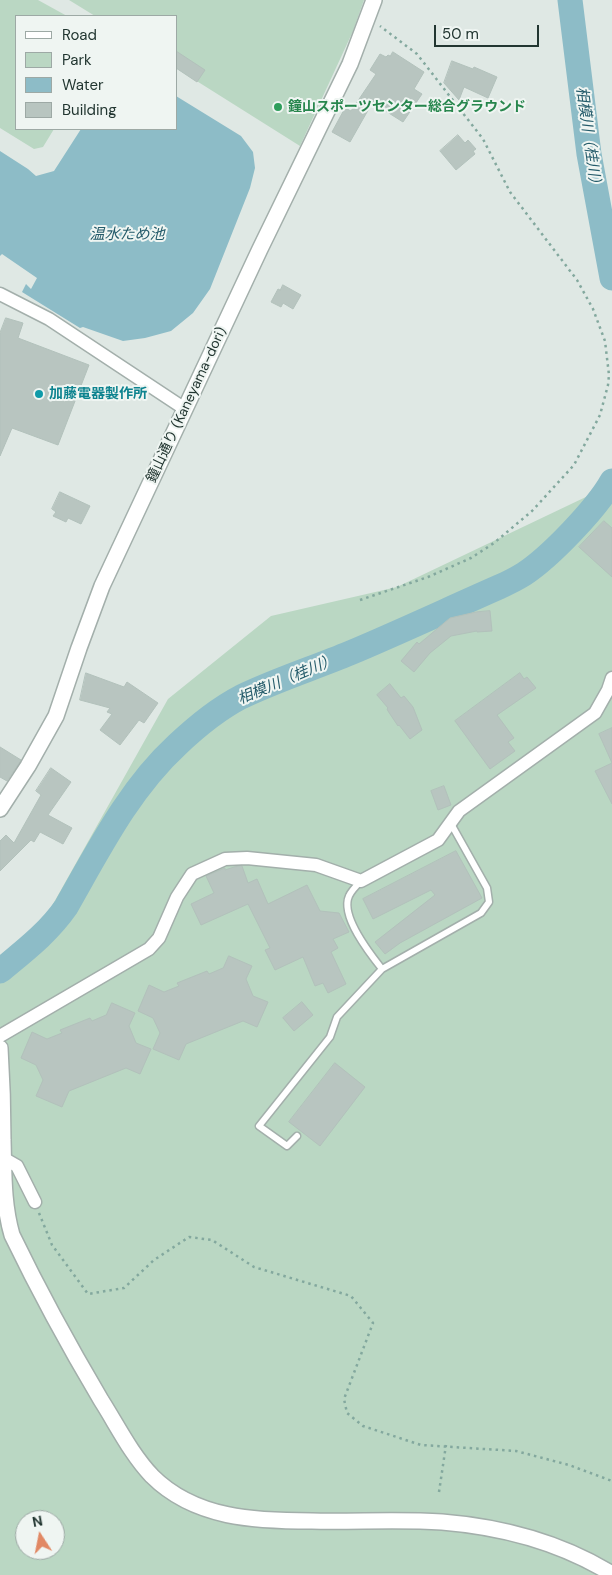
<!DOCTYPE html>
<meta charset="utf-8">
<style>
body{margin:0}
#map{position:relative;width:612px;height:1575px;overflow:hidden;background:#dfe8e4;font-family:"DM Sans",sans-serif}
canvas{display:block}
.legend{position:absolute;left:15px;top:15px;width:162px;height:115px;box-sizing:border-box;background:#eff5f2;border:1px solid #9da9a5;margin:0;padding:6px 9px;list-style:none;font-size:15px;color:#223631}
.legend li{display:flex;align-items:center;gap:10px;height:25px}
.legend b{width:25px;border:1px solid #9da9a5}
.north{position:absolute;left:15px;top:1510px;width:50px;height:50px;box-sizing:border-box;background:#eff5f2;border:1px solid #9da9a5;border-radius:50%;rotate:349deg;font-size:14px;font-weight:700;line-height:20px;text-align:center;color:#223631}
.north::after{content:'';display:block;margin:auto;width:18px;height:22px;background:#e18864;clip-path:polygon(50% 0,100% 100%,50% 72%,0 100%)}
.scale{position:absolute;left:434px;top:25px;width:105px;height:22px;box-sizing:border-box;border:2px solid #223631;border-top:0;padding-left:6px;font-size:15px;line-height:18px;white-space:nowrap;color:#223631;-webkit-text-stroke:4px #eff5f2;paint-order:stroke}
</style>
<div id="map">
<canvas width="612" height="1575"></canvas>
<ul class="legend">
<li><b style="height:6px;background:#fff"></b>Road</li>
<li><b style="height:14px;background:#bad7c3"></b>Park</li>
<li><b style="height:14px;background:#8dbcc7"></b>Water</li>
<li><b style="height:14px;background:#b8c5c0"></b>Building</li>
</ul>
<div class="north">N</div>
<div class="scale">50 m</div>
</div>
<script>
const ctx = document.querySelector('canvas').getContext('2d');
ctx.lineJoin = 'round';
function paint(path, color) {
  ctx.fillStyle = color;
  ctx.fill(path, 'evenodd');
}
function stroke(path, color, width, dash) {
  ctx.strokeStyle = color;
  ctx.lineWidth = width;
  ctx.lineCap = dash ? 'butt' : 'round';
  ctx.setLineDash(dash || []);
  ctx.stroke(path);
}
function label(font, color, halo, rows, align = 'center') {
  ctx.font = font + ' "DM Sans","Noto Sans JP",sans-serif';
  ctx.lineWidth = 4;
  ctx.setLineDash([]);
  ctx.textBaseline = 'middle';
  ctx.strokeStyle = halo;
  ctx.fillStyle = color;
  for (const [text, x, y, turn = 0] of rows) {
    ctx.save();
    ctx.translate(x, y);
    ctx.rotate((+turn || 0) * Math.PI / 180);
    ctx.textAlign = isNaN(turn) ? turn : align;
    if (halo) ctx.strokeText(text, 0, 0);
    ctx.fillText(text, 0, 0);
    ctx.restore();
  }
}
paint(new Path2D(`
 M0 0H38L67 16H16V129H54L43 147 34 149 0 128Z
 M69 0H364L353 31 300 146 176 68V16H95Z
 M612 470V1575H0V977L25 954 168 699 271 616 397 587 590 495ZM25 1520H55V1550H25Z`), '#bad7c3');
paint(new Path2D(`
 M176 96 241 136 253 152 255 168 250 188 210 289 193 313 171 331 145 338 123 341 83 327 80 328 22 292 26 284 31 289 37 278 2 254 0 256V151L28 169 36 176 54 171 81 129H176Z`), '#8dbcc7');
stroke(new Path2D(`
 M570 0 589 154 612 278
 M0 971C24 951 48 933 66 907 98 851 129 789 177 745 196 727 218 709 241 697 276 680 314 668 350 653 400 632 449 609 499 587 508 583 516 579 524 574 550 557 597 508 612 481`), '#8dbcc7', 25);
const building = new Path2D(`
 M176 51 205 70 197 82 176 68Z
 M393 52 424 72 414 89 422 94 403 122 376 105 375 108 371 105 350 142 332 132 345 108 351 111 376 74 370 70 380 54 386 57 388 55 390 56Z
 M452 61 473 69 474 67 497 77 488 98 464 87 459 100 444 83Z
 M458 135 465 143 468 140 476 149 473 151 475 154 456 170 440 151Z
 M283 285 301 295 293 309 283 303 281 307 271 302 278 289 280 290Z
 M6 318 23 323 18 338 89 365 58 445 12 428 0 456V333Z
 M60 492 90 506 81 524 68 518 66 522 53 516 56 512 52 509Z
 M604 521 612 528V577L579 547Z
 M490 611 492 631 477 632V631L451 636 430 653 414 672 401 661 417 642 419 644 450 618 476 612Z
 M86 673 124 687 127 682 158 703 144 723 139 720 120 745 100 730 112 714 107 712 110 708 80 700Z
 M520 673 524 679 527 677 536 688 497 715 514 738 508 742 515 751 490 769 455 721Z
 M390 684 401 698 404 696 413 707 422 730 410 739 399 725 398 726 388 711 387 709 388 708 377 695Z
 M612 728V804L595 771 612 763 599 734Z
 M0 747 21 760 7 781 0 777Z
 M51 768 71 782 48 815 72 828 63 844 40 832 34 842 31 840 0 871V841L6 835 14 843 41 795 36 791Z
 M444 786 451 805 438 810 431 791Z
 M456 851 482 898 400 943 385 954 375 942 435 895 431 890 373 919 363 899Z
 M242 866 248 883 257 879 268 904 307 885 320 911 339 913 349 932 333 939 338 948 331 952 346 984 328 993 323 983 315 986 303 957 275 970 265 950 270 948 248 904 201 925 191 904 214 893 206 876 225 868V870L234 867Z
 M229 956 252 966 246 979 253 996 268 1002 257 1027 243 1021 186 1044 179 1060 153 1049 160 1033 153 1018 138 1011 149 985 164 992 179 986 177 983 207 971 209 974 223 968Z
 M302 1002 313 1015 294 1031 283 1018Z
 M112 1003 135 1013 129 1026 136 1043 151 1049 140 1074 126 1068 69 1091 62 1107 36 1096 43 1080 36 1065 21 1058 32 1032 47 1039 62 1033 60 1030 90 1018 92 1021 106 1015Z
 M335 1063 365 1087 320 1146 289 1122Z`);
paint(building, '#b8c5c0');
stroke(building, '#b2c1bb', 1);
const service = new Path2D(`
 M361 881C357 885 351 891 349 896 340 916 370 954 382 969
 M297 1136 287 1146 259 1126 330 1037 337 1017 382 969 481 913 489 902 487 888 450 822`);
const minor = new Path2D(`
 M0 294 49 319 185 409
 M0 1036 149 949 159 938 177 897 192 874 225 859 247 858 316 865 361 881 438 840 459 811 595 713 608 690 612 678
 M3 1158 17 1166 35 1202`);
const tertiary = new Path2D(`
 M0 809 28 766 56 716 79 648 102 586 260 249 350 64 374 0
 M0 1048C2 1079 3 1110 3 1140 4 1173 3 1204 12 1235 39 1291 69 1346 101 1400 117 1425 131 1454 152 1476 195 1519 256 1521 312 1521 355 1522 399 1519 442 1522 503 1527 560 1542 612 1574`);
stroke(service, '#a3afab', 9);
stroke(minor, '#a3afab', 15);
stroke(tertiary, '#a3afab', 18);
stroke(new Path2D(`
 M360 600 428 577 471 558 494 543 532 511 574 465 600 415 608 385 609 375 605 341 593 309 577 280 510 192 483 139 417 54 380 26
 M39 1213 52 1245 88 1294 124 1288 154 1260 189 1237 212 1240 254 1267 351 1296 373 1323 344 1399 347 1413 363 1426 421 1445 516 1451 569 1465 612 1481
 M439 1492 446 1445`), '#83a89e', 2.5, [2.5, 4]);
stroke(service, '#fff', 6);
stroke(minor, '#fff', 12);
stroke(tertiary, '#fff', 15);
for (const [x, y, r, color] of [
 [278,107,5,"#2e9e5b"],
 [39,394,5,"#0f9aa8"]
]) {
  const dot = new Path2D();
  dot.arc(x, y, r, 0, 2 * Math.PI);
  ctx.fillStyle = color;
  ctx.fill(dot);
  stroke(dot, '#eff5f2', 2);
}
label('bold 14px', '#27864d', '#eff5f2', [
 ["鐘山スポーツセンター総合グラウンド",288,107]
], 'left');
label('bold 14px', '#0d838f', '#eff5f2', [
 ["加藤電器製作所",49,394]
], 'left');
label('14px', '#223631', '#eff5f2', [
 ["鐘山通り (Kaneyama-dori)",187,405,-65]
]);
label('italic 15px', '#245b6a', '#eff5f2', [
 ["相模川（桂川）",588,139,82],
 ["温水ため池",127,235],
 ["相模川（桂川）",287,680,-23]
]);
</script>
